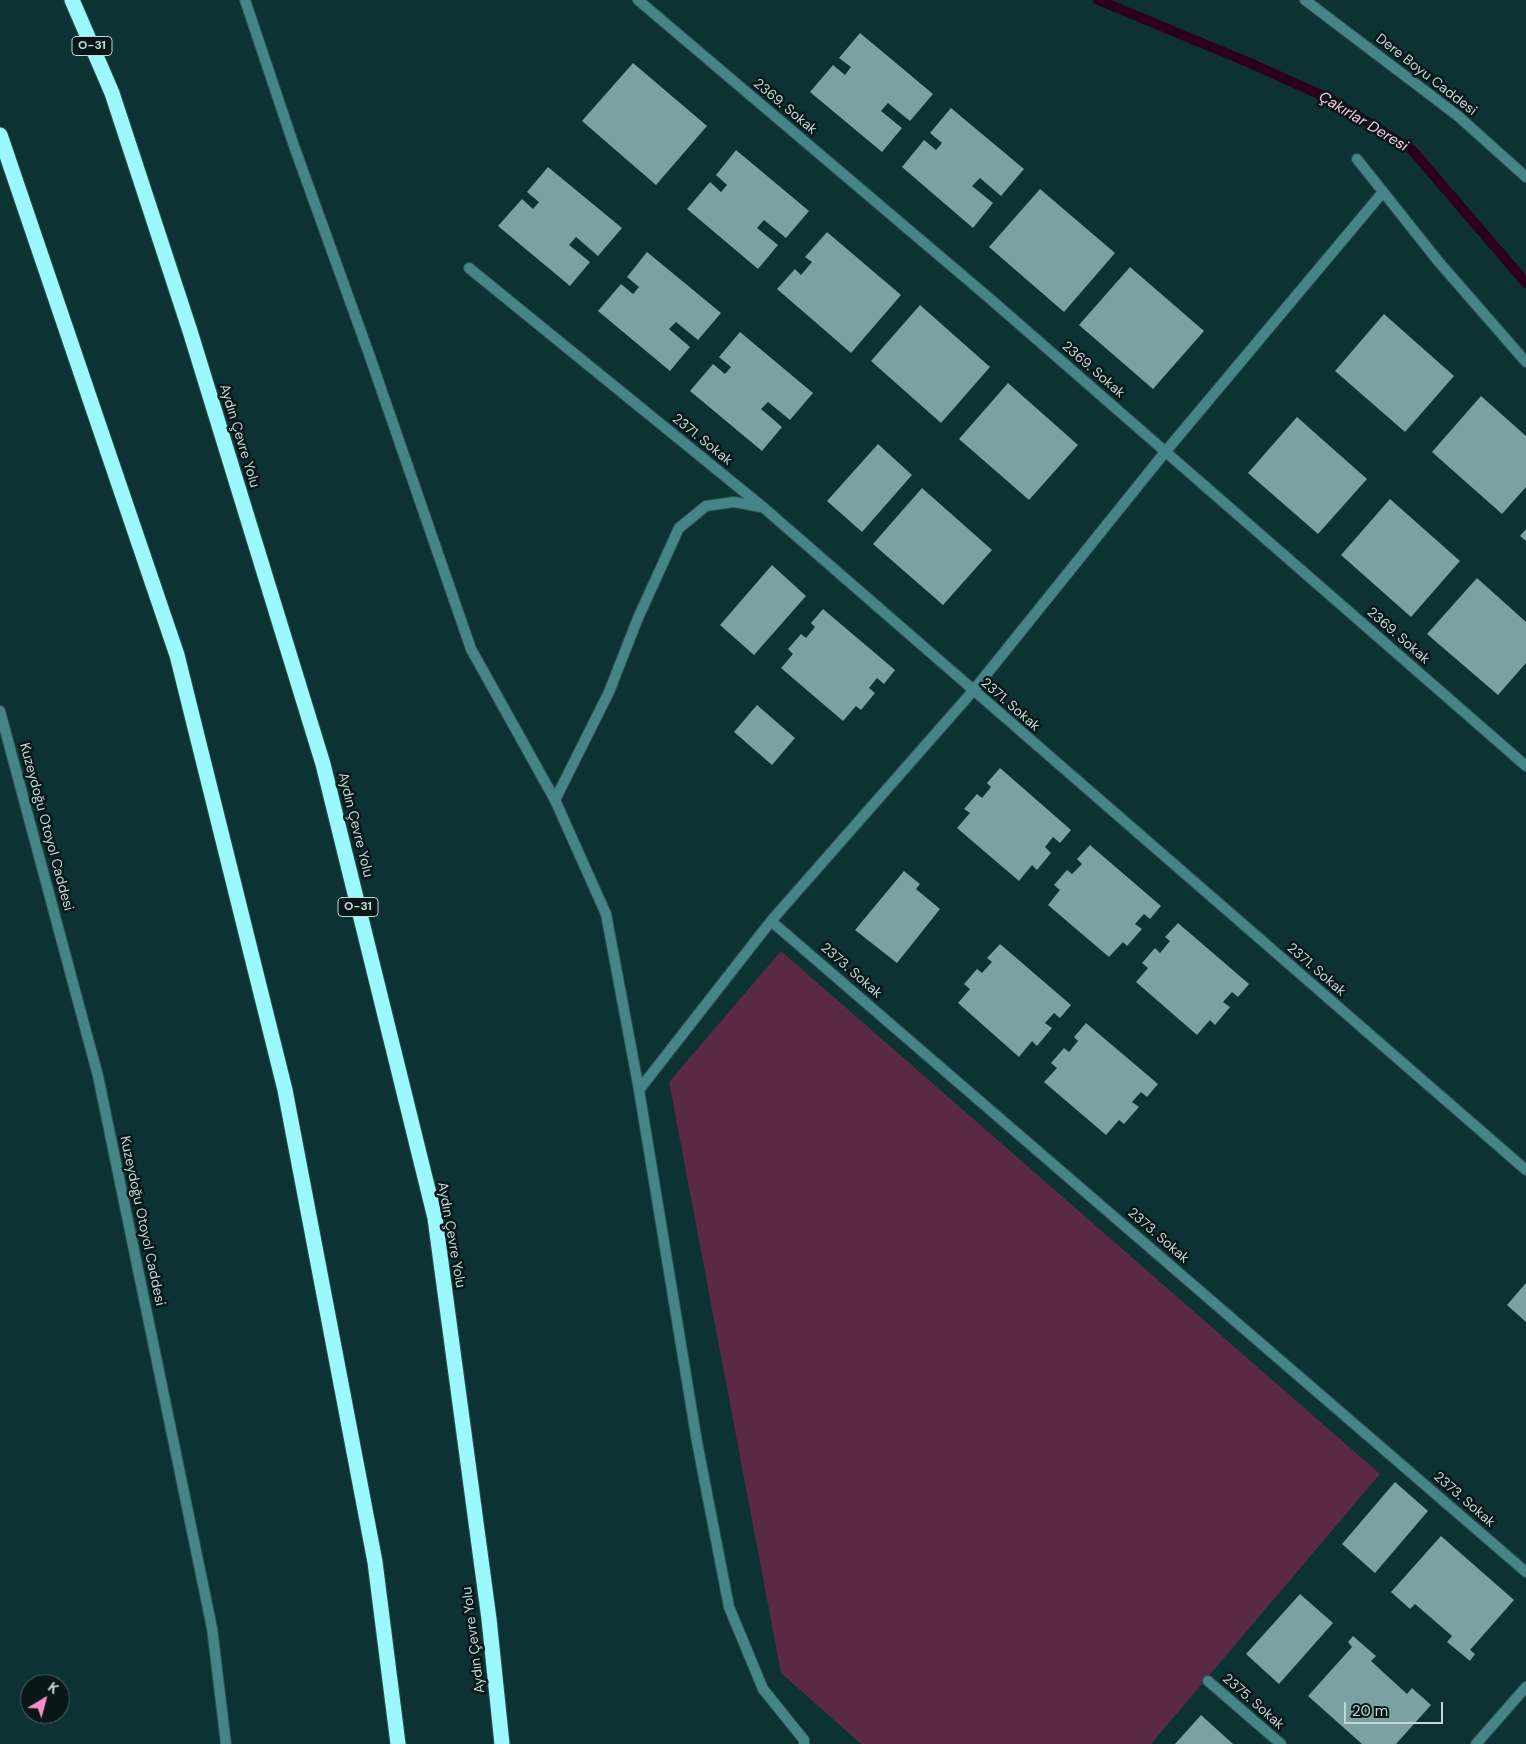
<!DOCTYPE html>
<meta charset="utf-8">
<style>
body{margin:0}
#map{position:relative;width:1526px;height:1744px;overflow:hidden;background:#0c3234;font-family:"DM Sans",sans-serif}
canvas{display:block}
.north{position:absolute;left:20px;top:1674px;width:50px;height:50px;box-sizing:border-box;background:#081718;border:1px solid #536465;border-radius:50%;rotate:37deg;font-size:14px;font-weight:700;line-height:20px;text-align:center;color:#c3d7d8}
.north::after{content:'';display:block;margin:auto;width:18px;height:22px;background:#fa8fc7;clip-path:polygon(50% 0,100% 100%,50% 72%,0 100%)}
.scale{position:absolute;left:1344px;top:1702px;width:99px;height:22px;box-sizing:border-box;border:2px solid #c3d7d8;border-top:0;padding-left:6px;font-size:15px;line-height:18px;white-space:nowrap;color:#c3d7d8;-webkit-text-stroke:4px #081718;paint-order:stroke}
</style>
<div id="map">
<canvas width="1526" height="1744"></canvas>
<div class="north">K</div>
<div class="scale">20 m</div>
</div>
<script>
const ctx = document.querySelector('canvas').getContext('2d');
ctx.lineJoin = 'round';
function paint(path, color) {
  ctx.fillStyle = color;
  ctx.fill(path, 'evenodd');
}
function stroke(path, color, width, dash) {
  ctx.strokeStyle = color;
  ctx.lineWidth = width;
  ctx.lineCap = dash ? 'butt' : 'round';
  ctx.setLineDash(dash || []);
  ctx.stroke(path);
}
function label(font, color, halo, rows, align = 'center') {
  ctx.font = font + ' "DM Sans",sans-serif';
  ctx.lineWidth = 5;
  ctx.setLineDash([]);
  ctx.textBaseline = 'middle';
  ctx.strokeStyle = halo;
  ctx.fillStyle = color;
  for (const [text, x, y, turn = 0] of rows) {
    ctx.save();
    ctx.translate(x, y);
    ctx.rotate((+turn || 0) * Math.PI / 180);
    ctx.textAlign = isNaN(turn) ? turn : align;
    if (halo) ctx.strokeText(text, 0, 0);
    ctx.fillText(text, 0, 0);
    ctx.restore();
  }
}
paint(new Path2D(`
 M781 951 1380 1474 1151 1744H861L781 1673 669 1082Z`), '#5a2a44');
stroke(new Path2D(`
 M1098 0 1250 63 1332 100 1412 150 1526 283`), '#2c001a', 10);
paint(new Path2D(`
 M860 33 933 94 910 121 888 103 881 111 902 128 882 152 810 92 833 65 845 75 851 67 839 58Z
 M633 63 707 126 656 185 582 121Z
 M951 108 1024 169 1001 196 980 178 972 186 993 203 973 228 902 167 924 140 936 150 942 143 930 133Z
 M736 150 809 211 786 238 764 220 757 228 778 245 758 269 687 209 710 182 721 192 727 185 716 175Z
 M548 167 622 228 598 256 576 237 569 245 590 262 570 286 498 226 522 199 533 209 539 202 527 192Z
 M1040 189 1115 253 1064 312 989 247Z
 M827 232 901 295 851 353 777 289 795 269 801 275 812 262 805 257Z
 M647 252 721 313 698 340 676 322 669 329 690 347 670 371 598 311 621 284 633 294 639 287 627 277Z
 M1130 267 1204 331 1153 389 1079 325Z
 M920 305 990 367 941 423 871 361Z
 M1384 314 1454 376 1405 432 1335 371Z
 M740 332 813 393 790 420 768 402 761 409 782 427 762 451 690 391 713 364 725 374 731 367 719 357Z
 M1008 383 1078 445 1029 500 959 439Z
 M1481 396 1526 436V487L1502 514 1432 452Z
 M1297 417 1367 479 1318 534 1248 473Z
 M878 444 912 475 862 532 827 501Z
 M922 488 992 550 943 605 873 544Z
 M1390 499 1460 561 1411 617 1341 555Z
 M1526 529V541L1520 536Z
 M772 565 806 596 754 655 720 625Z
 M1477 578 1526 622V663L1498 695 1427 634Z
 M823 609 895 670 884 684 877 678 869 688 875 693 861 710 856 706 843 721 781 668 793 654 788 649 801 634 806 638 815 627 811 623Z
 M757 705 795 738 772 765 734 732Z
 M1000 768 1071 830 1060 843 1053 837 1045 847 1051 853 1037 870 1032 865 1019 881 957 828 970 813 964 809 977 794 982 798 991 787 987 783Z
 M1090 845 1161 906 1150 919 1144 914 1135 924 1142 929 1127 946 1123 942 1109 957 1048 905 1060 890 1054 885 1067 870 1072 874 1082 864 1077 859Z
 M904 871 920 884 916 889 940 909 897 963 855 930Z
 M1178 923 1249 984 1238 997 1232 992 1223 1002 1230 1007 1215 1025 1210 1020 1197 1035 1136 982 1148 968 1142 963 1155 948 1160 953 1170 941 1165 937Z
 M1000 944 1071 1005 1060 1018 1054 1013 1045 1023 1052 1028 1037 1046 1032 1041 1019 1057 958 1003 970 989 964 984 977 969 982 973 992 962 987 958Z
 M1086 1023 1158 1084 1147 1097 1141 1092 1132 1102 1139 1107 1124 1124 1119 1120 1106 1135 1044 1082 1057 1068 1051 1063 1064 1048 1069 1052 1078 1041 1074 1037Z
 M1526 1283V1322L1507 1305Z
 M1395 1482 1428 1511 1375 1573 1342 1544Z
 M1441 1536 1514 1600 1470 1650 1475 1654 1470 1661 1447 1642 1452 1636 1415 1604 1410 1609 1391 1592Z
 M1300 1594 1333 1623 1279 1684 1246 1654Z
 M1353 1636 1376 1656 1371 1661 1407 1694 1412 1688 1431 1705 1396 1744H1362L1308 1696 1352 1647 1348 1642Z
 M1201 1715 1233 1744H1175Z`), '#7ba1a3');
const minor = new Path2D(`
 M638 0 988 297 1526 766
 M1357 159 1438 261 1526 362
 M469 268 764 508 1526 1170
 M0 711 98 1076 212 1628 226 1744
 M555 800 609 692 638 618 679 528 706 506 734 502 761 507
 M771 921 1526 1572
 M639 1090 771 921 973 691 1166 451 1383 192
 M1208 1681 1281 1744
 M1476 1744 1526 1687`);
const tertiary = new Path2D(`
 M245 0 294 146 369 354 471 649 555 800 606 914 639 1090 697 1442 729 1607 763 1689 804 1740V1744
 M1305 0 1458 116 1526 177`);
const motorway = new Path2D(`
 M72 0 112 93 190 331 323 764 435 1218 489 1619 502 1744
 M0 135 177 655 285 1090 375 1562 398 1744`);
stroke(minor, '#2d5052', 12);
stroke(tertiary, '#2d5052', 12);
stroke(motorway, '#2d5052', 17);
stroke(minor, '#458588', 10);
stroke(tertiary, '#458588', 10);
stroke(motorway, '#9bf8fc', 15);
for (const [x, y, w] of [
 [92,46,40],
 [358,907,40]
]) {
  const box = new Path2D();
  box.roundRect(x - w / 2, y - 9.5, w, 19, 4);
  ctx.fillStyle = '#081718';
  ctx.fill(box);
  stroke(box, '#c3d7d8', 1);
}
label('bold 12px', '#c3d7d8', null, [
 ["O-31",92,46],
 ["O-31",358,907]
]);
label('14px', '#c3d7d8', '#081718', [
 ["Dere Boyu Caddesi",1426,75,38],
 ["2369. Sokak",785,107,40],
 ["2369. Sokak",1093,370,41],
 ["Aydın Çevre Yolu",239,436,73],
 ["2371. Sokak",702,440,39],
 ["2369. Sokak",1398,636,41],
 ["2371. Sokak",1010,705,41],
 ["Aydın Çevre Yolu",355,825,76],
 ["Kuzeydoğu Otoyol Caddesi",46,827,75],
 ["2371. Sokak",1316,970,41],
 ["2373. Sokak",851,971,41],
 ["Kuzeydoğu Otoyol Caddesi",142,1221,78],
 ["Aydın Çevre Yolu",451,1235,80],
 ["2373. Sokak",1158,1236,41],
 ["2373. Sokak",1464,1500,41],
 ["Aydın Çevre Yolu",474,1640,-97],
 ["2375. Sokak",1253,1702,41]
]);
label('italic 15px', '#ffc8e3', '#081718', [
 ["Çakırlar Deresi",1363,122,31]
]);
</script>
